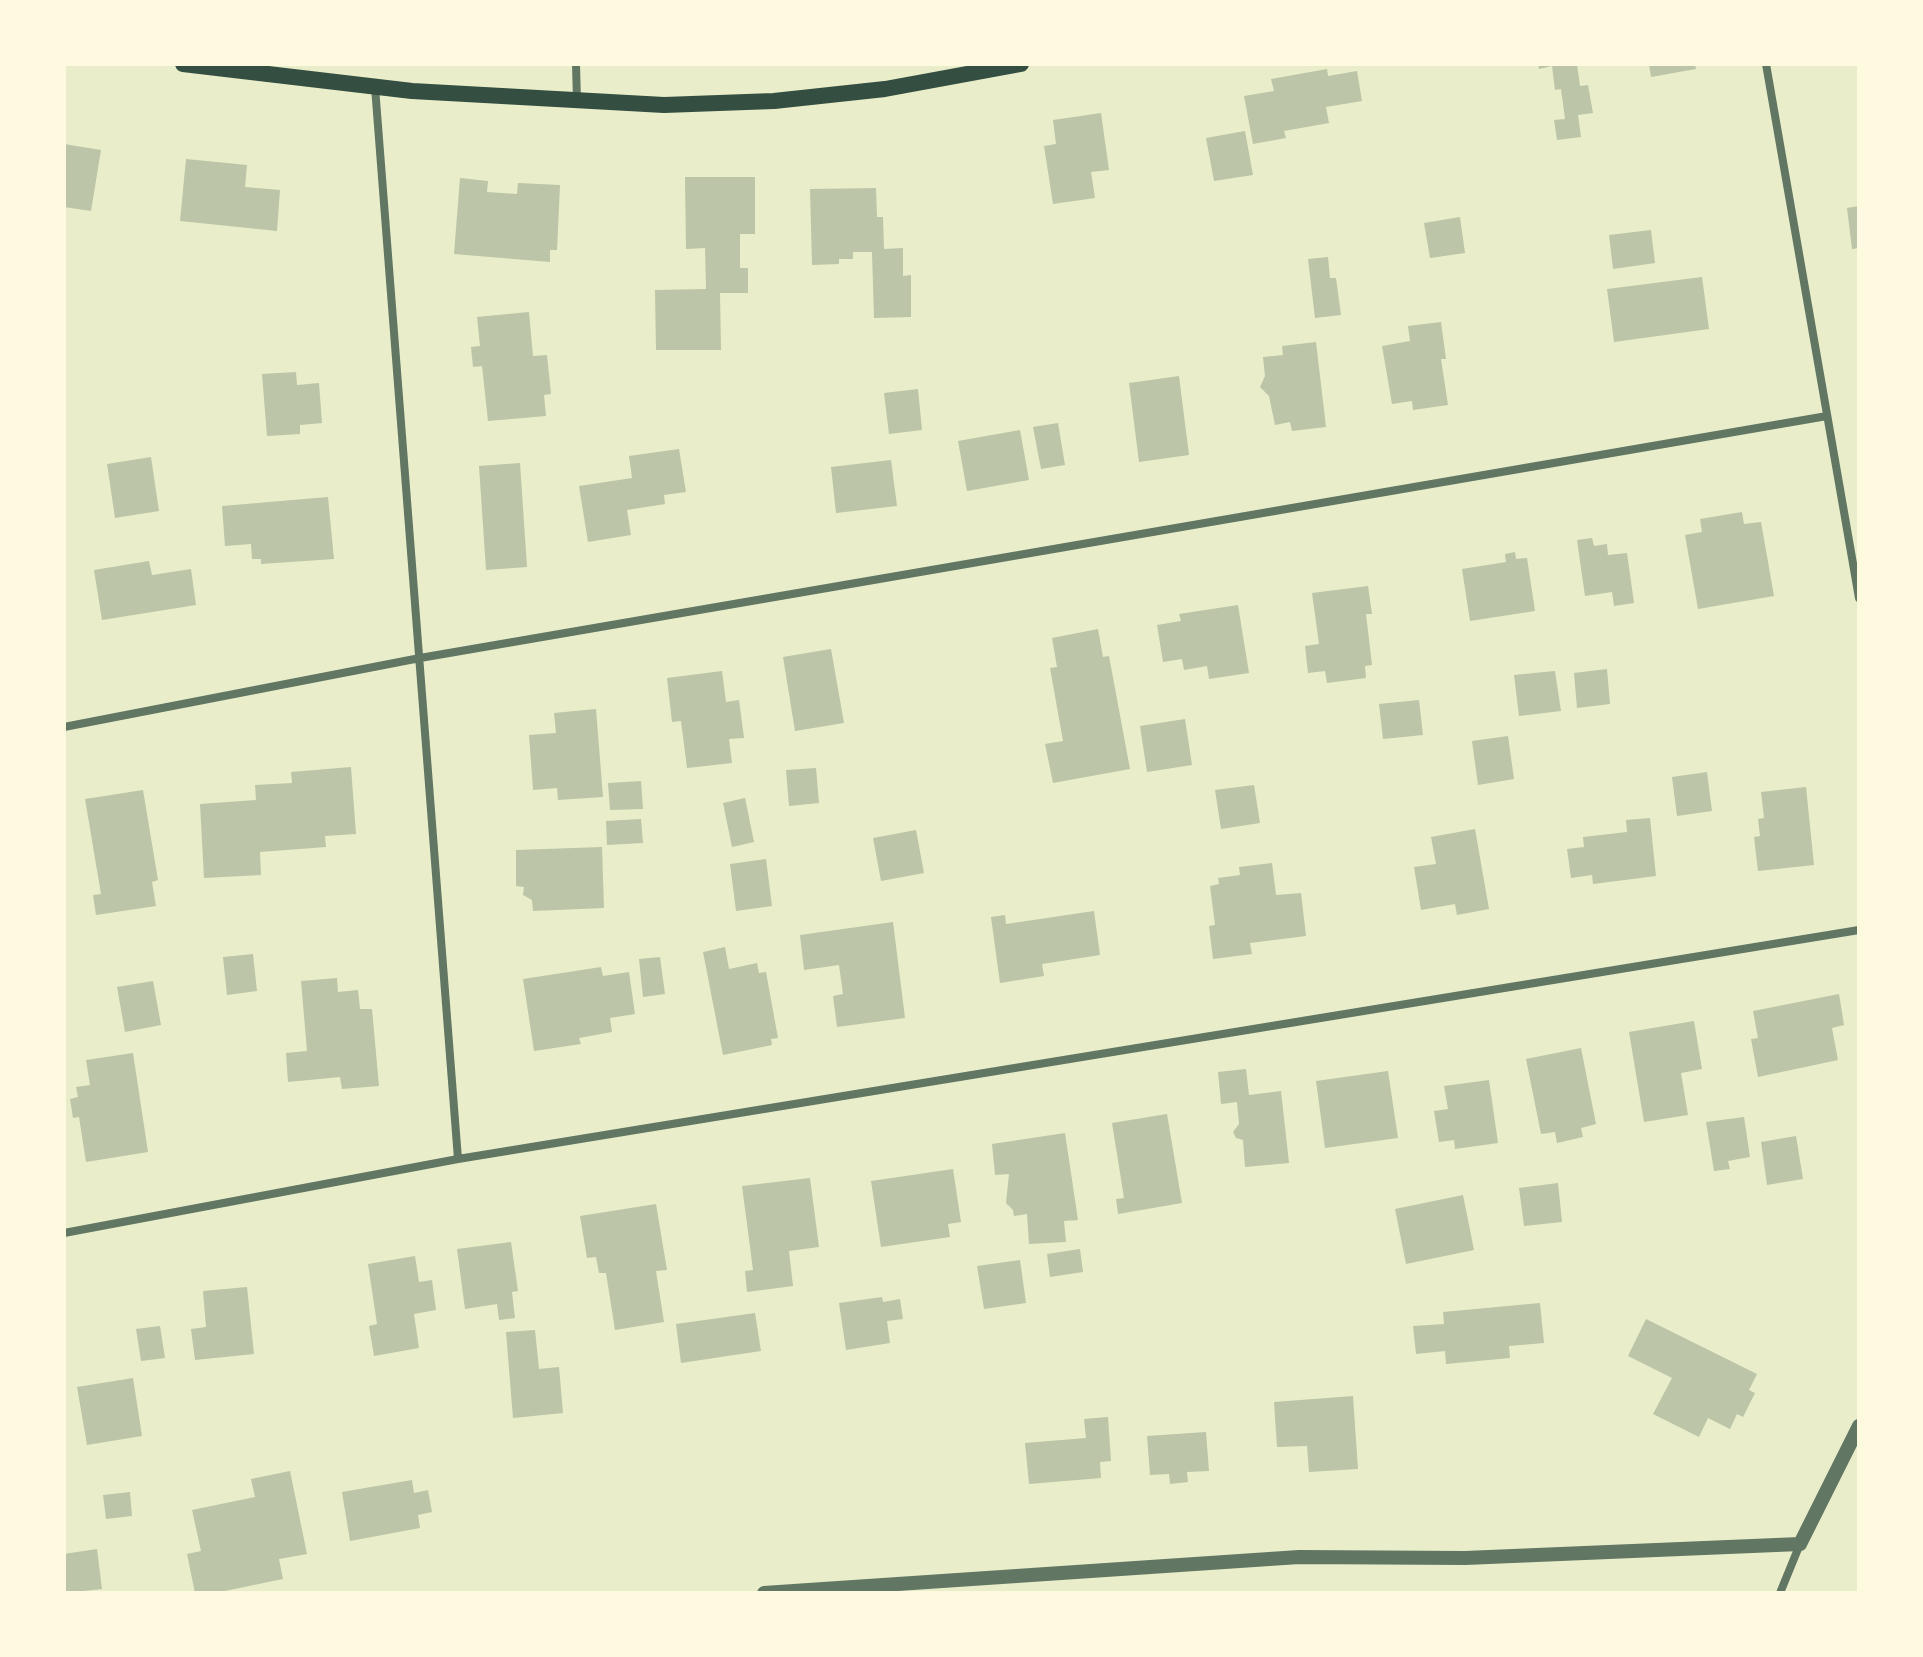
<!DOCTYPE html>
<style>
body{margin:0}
#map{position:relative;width:1923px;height:1657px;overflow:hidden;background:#e9edc9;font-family:"DejaVu Sans",sans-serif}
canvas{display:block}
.frame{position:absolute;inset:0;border:66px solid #fefae0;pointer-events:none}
</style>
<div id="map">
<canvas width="1923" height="1657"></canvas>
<div class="frame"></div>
</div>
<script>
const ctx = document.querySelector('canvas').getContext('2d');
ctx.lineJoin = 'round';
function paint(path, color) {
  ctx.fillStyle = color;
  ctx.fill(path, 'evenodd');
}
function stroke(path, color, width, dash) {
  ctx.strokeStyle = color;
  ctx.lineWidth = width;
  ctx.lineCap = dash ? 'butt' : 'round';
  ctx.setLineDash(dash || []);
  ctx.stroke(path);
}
paint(new Path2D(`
 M1538 64H1577L1580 86 1588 85 1593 113 1578 115 1581 137 1557 140 1554 120 1565 119 1561 89 1555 90 1552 66 1539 69Z
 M1649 64H1695L1696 69 1651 77Z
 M1327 69 1328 76 1357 71 1362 101 1326 107 1329 123 1284 131 1286 138 1253 144 1244 96 1274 91 1271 79Z
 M1101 113 1109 170 1091 172 1095 198 1053 204 1044 146 1056 144 1053 120Z
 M1245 131 1253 175 1214 181 1206 138Z
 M64 144 101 150 91 211 64 207Z
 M186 159 247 165 245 187 280 190 277 231 180 221Z
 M685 177H755V234H740V268H748V293H720L721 350H656L655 290 706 289 705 248 686 249Z
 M460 178 488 181 487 192 517 194 518 183 560 185 557 250H550V262L454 254Z
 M876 188 877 217H883L884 249 903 248V276L911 275V317L874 318 872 252H853V259H839V264L812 265 810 189Z
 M1859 206V248L1852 249 1847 208Z
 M1460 217 1465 253 1430 258 1424 223Z
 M1651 230 1655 263 1613 269 1609 235Z
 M1328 257 1330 278H1336L1341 315 1315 318 1308 259Z
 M1702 277 1709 329 1614 342 1607 289Z
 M529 312 533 356 547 355 551 394 544 395 546 416 488 421 482 366 473 367 471 347 480 346 477 317Z
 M1441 322 1446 359H1441L1448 405 1413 410 1412 401 1392 404 1382 346 1410 341 1408 326Z
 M1316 342 1326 427 1292 431 1290 422 1275 425 1269 396 1260 387 1265 376 1263 357 1283 355 1282 346Z
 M296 372 297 385 319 383 322 423 300 425V434L267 436 262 374Z
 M1179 376 1189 455 1139 462 1129 383Z
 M918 389 922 430 889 434 884 393Z
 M1058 423 1065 465 1041 469 1033 427Z
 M1020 430 1029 480 967 491 958 441Z
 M679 449 686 492 664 495 665 504 627 510 631 535 588 542 579 486 632 478 629 456Z
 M151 457 159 511 115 518 107 464Z
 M891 460 897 506 836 513 831 467Z
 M520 463 527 567 486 570 479 466Z
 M328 497 334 559 261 564V559H252L251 544 225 546 222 506Z
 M1742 512 1744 524 1761 522 1774 596 1698 609 1685 535 1702 532 1700 519Z
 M1592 538 1594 546 1607 544 1608 555 1627 553 1634 603 1614 606 1612 592 1585 596 1577 540Z
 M1515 552 1516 559 1527 558 1535 611 1470 621 1462 569 1506 562 1505 554Z
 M149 561 152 575 191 569 196 605 102 620 94 570Z
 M1368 586 1372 614H1366L1372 665 1365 666 1366 678 1327 683 1325 671 1308 673 1305 646 1319 644 1312 593Z
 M1238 605 1249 673 1209 679 1207 666 1184 670 1182 659 1163 662 1157 625 1181 621 1179 614Z
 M1098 629 1103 657 1109 656 1130 769 1053 783 1045 744 1063 741 1050 668 1057 667 1052 638Z
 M831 649 844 723 795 731 783 657Z
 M1607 669 1610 704 1577 708 1574 673Z
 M722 671 726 702 739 700 744 738 729 739 732 763 687 768 681 721 672 722 667 678Z
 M1555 671 1561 711 1519 716 1514 675Z
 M1419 700 1423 735 1383 739 1379 704Z
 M596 709 603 797 558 800 557 788 533 790 529 735 556 733 554 713Z
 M1185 719 1192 765 1147 772 1140 726Z
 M1508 736 1514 779 1478 785 1472 741Z
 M351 767 356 834 325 836 326 847 260 852 261 875 204 878 200 804 256 800 255 785 292 783 291 772Z
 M816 768 819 803 789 806 786 770Z
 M1707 772 1712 811 1677 816 1672 777Z
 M641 781 643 809 610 810 608 783Z
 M1254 785 1260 823 1221 829 1215 790Z
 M1806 787 1814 865 1758 871 1754 837 1760 836 1758 819 1764 818 1761 792Z
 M143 790 158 880 152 882 156 906 96 915 93 895 101 894 85 799Z
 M745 798 754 842 732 847 723 803Z
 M1650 818 1656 876 1593 884 1592 875 1571 878 1567 849 1584 847 1583 837 1627 832 1626 820Z
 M641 819 643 843 607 845 606 821Z
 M1475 829 1489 909 1457 915 1455 904 1421 910 1414 867 1436 864 1431 837Z
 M916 830 924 873 881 881 873 838Z
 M602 847 604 908 533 911 532 900 523 895 524 887 516 886V850Z
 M766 859 772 906 736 911 730 864Z
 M1272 863 1276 895 1301 893 1306 936 1250 943 1252 954 1213 959 1209 926 1215 925 1210 886 1219 884 1218 878 1240 875 1239 867Z
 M1094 911 1100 955 1042 964 1044 976 1000 983 991 917 1005 915 1006 924Z
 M893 922 905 1018 837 1027 833 996 843 994 839 965 804 970 800 935Z
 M725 947 729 969 757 963 759 973 766 972 778 1038 771 1039 772 1045 723 1055 703 952Z
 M253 954 257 991 227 995 223 957Z
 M660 957 665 994 643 997 639 959Z
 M601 967 603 976 629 972 635 1014 610 1018 612 1032 579 1038 581 1044 534 1051 523 979Z
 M337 978 338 992 358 990 360 1009H372L379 1086 342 1089 340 1077 288 1082 286 1053 307 1051 301 981Z
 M153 981 161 1025 125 1032 117 987Z
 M1839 994 1844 1025 1832 1028 1838 1060 1758 1077 1751 1039 1758 1038 1753 1011Z
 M1694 1021 1702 1069 1681 1073 1688 1115 1644 1122 1629 1032Z
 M1581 1048 1596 1124 1581 1128 1583 1137 1557 1143 1555 1132 1541 1134 1526 1059Z
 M133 1053 148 1152 86 1162 79 1117 73 1118 70 1099 78 1097 76 1087 90 1085 86 1060Z
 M1246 1069 1249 1095 1281 1091 1289 1163 1245 1167 1243 1140 1236 1138 1233 1132 1239 1124 1237 1102 1221 1104 1218 1072Z
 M1388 1071 1398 1138 1325 1148 1316 1081Z
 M1489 1080 1498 1143 1455 1149 1454 1140 1439 1142 1434 1111 1448 1109 1444 1086Z
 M1167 1114 1182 1203 1118 1214 1116 1199 1124 1198 1112 1123Z
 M1744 1117 1750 1157 1728 1161 1730 1169 1714 1171 1706 1122Z
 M1065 1133 1078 1220 1064 1221 1066 1242 1029 1244 1027 1214 1014 1216 1013 1210 1006 1203 1009 1174 995 1175 992 1144Z
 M1796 1136 1803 1179 1767 1185 1761 1142Z
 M953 1169 961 1222 948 1224 950 1237 881 1247 871 1181Z
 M810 1178 819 1247 789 1251 793 1286 747 1292 745 1271 753 1270 742 1186Z
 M1558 1183 1562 1222 1524 1226 1519 1188Z
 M1463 1195 1474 1250 1406 1264 1395 1209Z
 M656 1204 667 1270 656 1271 664 1322 615 1330 606 1273H599L596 1257 587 1258 580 1216Z
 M511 1242 518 1291 512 1292 515 1318 499 1320 497 1304 465 1309 457 1249Z
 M1080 1249 1083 1272 1050 1277 1047 1254Z
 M415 1256 419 1282 432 1280 436 1310 414 1314 419 1348 374 1356 369 1326 377 1324 368 1264Z
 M1020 1260 1026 1303 984 1309 977 1266Z
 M247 1287 254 1354 195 1360 191 1329 206 1327 203 1291Z
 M882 1297 883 1302 900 1299 903 1319 887 1321 890 1343 846 1350 839 1303Z
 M1540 1303 1544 1343 1509 1346 1510 1358 1446 1364 1445 1351 1416 1354 1413 1326 1444 1324 1443 1312Z
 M755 1313 761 1351 681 1363 676 1324Z
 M1646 1319 1757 1374 1749 1390 1755 1393 1743 1417 1737 1414 1730 1429 1708 1418 1699 1437 1653 1414 1672 1378 1628 1356Z
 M160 1326 165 1358 141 1361 136 1329Z
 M535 1330 539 1369 559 1367 563 1413 513 1418 506 1332Z
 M133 1378 142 1436 87 1445 77 1387Z
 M1353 1396 1358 1469 1309 1472 1307 1446 1277 1447 1274 1402Z
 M1108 1417 1111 1461 1100 1462 1101 1478 1029 1484 1025 1443 1086 1438 1084 1419Z
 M1206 1432 1209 1471 1187 1472 1188 1482 1170 1484 1169 1474 1150 1475 1147 1436Z
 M290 1471 307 1554 279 1559 283 1579 215 1593H195L187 1554 201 1551 192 1510 255 1497 251 1479Z
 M412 1480 414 1493 428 1490 432 1512 418 1515 420 1528 350 1541 342 1492Z
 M130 1492 132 1516 106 1519 103 1495Z
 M97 1549 102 1589 64 1593V1554Z`), '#bcc5a7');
stroke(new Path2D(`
 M576 64 577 101
 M1766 64 1859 598
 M375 87 458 1159
 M64 727 420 658 1827 416
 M64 1233 458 1159 1859 930
 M1780 1593 1800 1544`), '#617663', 8);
stroke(new Path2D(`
 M764 1593 1299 1557 1465 1558 1800 1544 1859 1426`), '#617663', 14);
stroke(new Path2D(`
 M183 64 412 91 664 105 774 101 885 89 1021 64`), '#344e41', 16);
</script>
